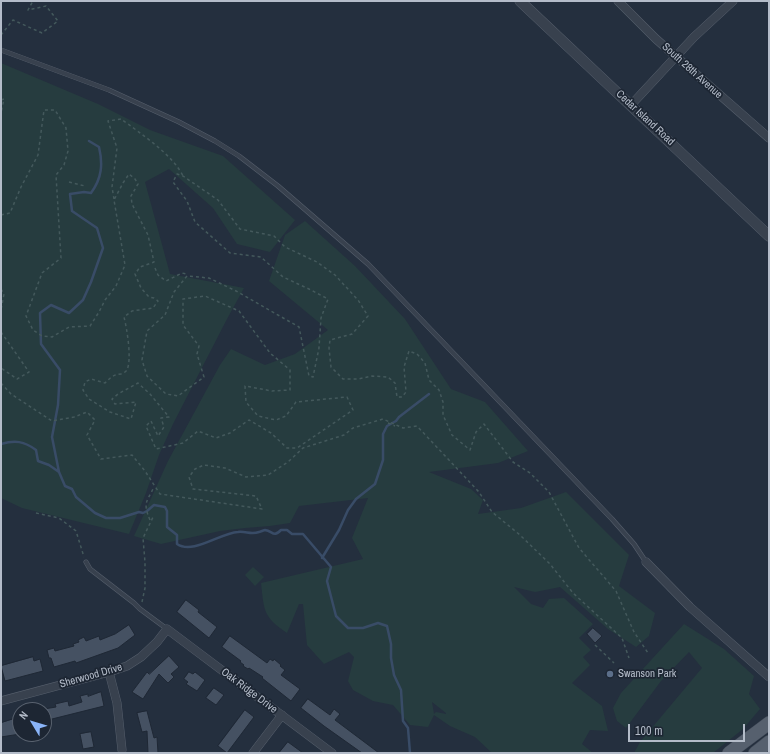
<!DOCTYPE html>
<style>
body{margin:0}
#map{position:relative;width:770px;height:754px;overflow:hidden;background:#242f3e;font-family:"Archivo Narrow",sans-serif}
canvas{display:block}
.frame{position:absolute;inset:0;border:2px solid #b4bcc9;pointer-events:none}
.north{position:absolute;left:12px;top:702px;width:40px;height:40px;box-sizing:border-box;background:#1d2633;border:1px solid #59626f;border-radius:50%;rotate:308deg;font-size:11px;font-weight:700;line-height:16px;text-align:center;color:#b4bcc9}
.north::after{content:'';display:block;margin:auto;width:14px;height:18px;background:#8ab4f8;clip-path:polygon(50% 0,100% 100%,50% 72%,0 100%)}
.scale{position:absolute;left:628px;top:724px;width:117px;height:18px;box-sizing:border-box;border:2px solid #b4bcc9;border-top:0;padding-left:5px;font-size:12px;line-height:14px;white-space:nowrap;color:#b4bcc9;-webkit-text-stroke:3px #1d2633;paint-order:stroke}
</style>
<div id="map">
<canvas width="770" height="754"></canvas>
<div class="frame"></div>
<div class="north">N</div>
<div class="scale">100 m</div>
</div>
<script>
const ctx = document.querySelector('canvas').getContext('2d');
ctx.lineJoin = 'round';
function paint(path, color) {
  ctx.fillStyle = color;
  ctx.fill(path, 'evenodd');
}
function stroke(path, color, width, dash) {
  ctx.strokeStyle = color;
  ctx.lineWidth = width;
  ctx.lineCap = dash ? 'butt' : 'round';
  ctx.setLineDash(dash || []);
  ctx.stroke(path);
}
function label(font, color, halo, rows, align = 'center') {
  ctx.font = font + ' "Archivo Narrow",sans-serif';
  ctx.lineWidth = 3.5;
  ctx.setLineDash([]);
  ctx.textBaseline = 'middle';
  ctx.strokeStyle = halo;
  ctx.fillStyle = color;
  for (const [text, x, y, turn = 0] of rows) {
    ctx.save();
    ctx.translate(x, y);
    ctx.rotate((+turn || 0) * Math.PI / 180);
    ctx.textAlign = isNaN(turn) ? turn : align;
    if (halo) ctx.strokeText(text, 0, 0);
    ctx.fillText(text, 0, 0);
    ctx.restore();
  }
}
paint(new Path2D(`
 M1 63 98 104 150 130 223 156 295 220 270 252 237 244 213 208 169 169 145 182 170 274 244 288 227 319 173 424 159 455 146 493 129 534 22 508 1 498Z
 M305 221 355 266 405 319 451 389 485 402 528 451 498 463 429 472 471 489 483 500 478 514 521 508 566 492 629 555 619 586 655 613 649 636 636 647 608 629 560 587 535 592 514 587 531 604 543 608 549 599 564 598 593 624 579 638 591 650 583 657 590 665 572 683 602 706 608 731 590 730 582 744 593 753H492L475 737 450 726 434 715 428 727 410 725 393 705 373 701 353 690 348 681 354 657 349 652 324 664 307 645 303 604H299L287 633C263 617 264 610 261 583L363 559 352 538 368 498 299 506 290 523 270 526 245 528 220 531 161 544 134 536 168 461 220 365 231 349 265 365 295 354 328 330 269 281 285 235ZM432 702 446 713V714L436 712 434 714Z
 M253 567 264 577 255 586 245 575Z
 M684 624 724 649 754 676 749 694 760 709 743 729 713 753H634L640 742 702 668 689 652 661 681 626 728 617 721 613 708 621 693Z`), '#263c3f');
stroke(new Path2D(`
 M1 444C15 440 24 441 36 450L38 461 49 465 59 472 65 486 72 489 76 497 95 513 106 518H120L139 512 143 513 147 511 154 505 165 507 167 511V527L177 535V544C193 555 220 533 238 532 246 531 251 535 259 532 260 532 264 530 265 530 273 531 273 538 281 530H287L292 534H303L331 567 327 581 336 616 348 628H363L378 623 387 626 391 644V658L394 675 401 690 403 721 408 728 410 753
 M59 472 52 437 58 405 60 370 41 344 40 313 51 305 69 313 83 300 91 282 103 248 97 228 72 211 70 194 84 192 91 193C102 178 103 164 99 147L89 141
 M322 558 339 530 348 510 356 499 375 484 383 460V434L387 426 396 421 399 417 429 394`), '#394c67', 2.5);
const building = new Path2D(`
 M186 600 199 610 198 612 217 627 209 638 177 612Z
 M129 625 135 635 118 648 76 663 75 661 54 667 51 658H49L47 650 54 648 55 651 74 646 73 644 79 642 78 640 84 637 86 641 99 636 100 640 115 634Z
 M593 628 602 636 595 643 587 634Z
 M230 636 267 663 270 659 273 661 274 659 281 665 280 666 285 670 281 675 300 689 291 701 262 678 263 677 249 668 248 669 243 666 244 665 240 662 241 661 222 647Z
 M169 656 179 667 171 674 174 677 168 683 159 674 143 699 132 692 147 672 149 674Z
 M33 657 34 661 40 659 43 671 5 681 1 666Z
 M189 672 193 674 195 672 205 680 197 691 186 684 188 682 184 679Z
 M214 688 224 695 216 705 206 698Z
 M101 692 104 706 44 721V709L56 707 55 704 68 701 69 706 82 702 80 696 88 694V696Z
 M308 699 330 715 334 709 340 714 335 720 379 753H362L324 726 301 708Z
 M245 710 254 717 227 753 218 746Z
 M147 711 154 738 157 737 158 753H148L147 731 142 732 137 713Z
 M20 717V734L1 737V723Z
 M91 732 94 747 83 749 80 734Z
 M288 742 303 753H279Z`);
paint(building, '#455162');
stroke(building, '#1f2835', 1);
const service = new Path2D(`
 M1 50 109 90 179 122 215 141 239 156 278 186 368 264 612 519 634 544 646 562
 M86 562 90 569 134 603 140 609 167 629`);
const minor = new Path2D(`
 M618 1 656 39 769 138
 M631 105 694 37 733 1
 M646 562 690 607 769 677
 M109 672 117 703 122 750
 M1 701 109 672 127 666 141 657 157 642 167 629 332 753
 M253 753 282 715`);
const tertiary = new Path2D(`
 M520 1 769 236`);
const primary = new Path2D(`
 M729 753 769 723
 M755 753 769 742`);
stroke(service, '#565f6c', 5);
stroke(minor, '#565f6c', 9);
stroke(tertiary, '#565f6c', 11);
stroke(primary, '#414a57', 14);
stroke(new Path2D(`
 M1 35 13 20 42 33 58 21 46 6 28 10 33 1
 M1 100 4 99 1 113
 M69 182 85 186
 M114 199 112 187 117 148 108 121 121 119C140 133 173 155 183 176
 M1 215 10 213 21 187 38 155 44 110H55L66 128 68 151 64 165 56 175 61 258 42 273 26 316 33 330 42 336 52 337 69 327 90 326 99 312 105 300 116 286 125 265 114 200 123 183 129 174 135 179 138 184 131 196 132 204 148 235 154 262 140 267 135 274 141 288 149 297 154 298 158 301 153 308 132 311 124 317C127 329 132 359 127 370 126 371 124 373 122 374 114 374 111 377 105 383L91 379 85 382 83 390 89 399 110 412 131 419 136 402 115 404 112 399 118 394 138 383 150 394 169 417 161 418 164 427 158 436 151 421 146 426 156 449 183 443 198 431 216 438 230 433 249 420 271 433 287 448H297L353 410 347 397 296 402 286 416 276 420 258 416 246 402 245 386 272 391 290 390V370L270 353 239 311 205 296 183 299V325L199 346 197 354 204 377 178 396 166 394 147 376 142 360 147 331 165 315 174 292 187 276 209 278 236 291 299 327 309 376 313 377 319 348 321 318 328 299 309 289 283 277 261 257 230 253 195 222 187 201 173 182 177 174 183 176 218 200 240 229 274 236 285 247 317 262 335 275 358 300 368 316 352 334 330 340 329 348 331 367 343 379H358L372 376 388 377 395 383 397 397H402L406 392 404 367 409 351 417 354 425 363 429 380 439 390 443 402V415L452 435 470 450 476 432 484 424 513 462 530 473 549 492 579 548 616 591 634 632 648 653
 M155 268 158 275 166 281 182 273 186 274
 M1 289 4 294 1 310
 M1 332 29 372 17 379 1 368
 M1 383 11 394 52 421 74 417 87 412 95 420 87 435 101 459 132 455 145 471 160 494 262 509 256 496 193 489 189 477 195 469 204 465 225 468 246 477 268 475 288 462 303 448 344 435 353 428 383 419 403 428 417 426 479 492 492 512 520 535 550 564 573 593 622 638 629 658
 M1 403V406
 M388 423 395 426
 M36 513 59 518 76 531 84 557
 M150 520C143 503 146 503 154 487
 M142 602 145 588V562L143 538 154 515
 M595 645 614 663`), '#44595c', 1.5, [3, 3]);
stroke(service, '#38414e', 4);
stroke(minor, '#38414e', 8);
stroke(tertiary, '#38414e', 10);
stroke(primary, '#56606e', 13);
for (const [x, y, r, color] of [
 [610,674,4,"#5c6f8a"]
]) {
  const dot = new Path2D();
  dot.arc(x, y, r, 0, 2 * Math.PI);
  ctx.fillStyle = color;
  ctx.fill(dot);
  stroke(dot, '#1d2633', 1.5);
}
label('11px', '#b4bcc9', '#1d2633', [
 ["South 28th Avenue",692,71,42],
 ["Cedar Island Road",645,118,43],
 ["Sherwood Drive",91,676,-16],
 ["Oak Ridge Drive",249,691,37]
]);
label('11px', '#b4bcc9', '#1d2633', [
 ["Swanson Park",618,674]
], 'left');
</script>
